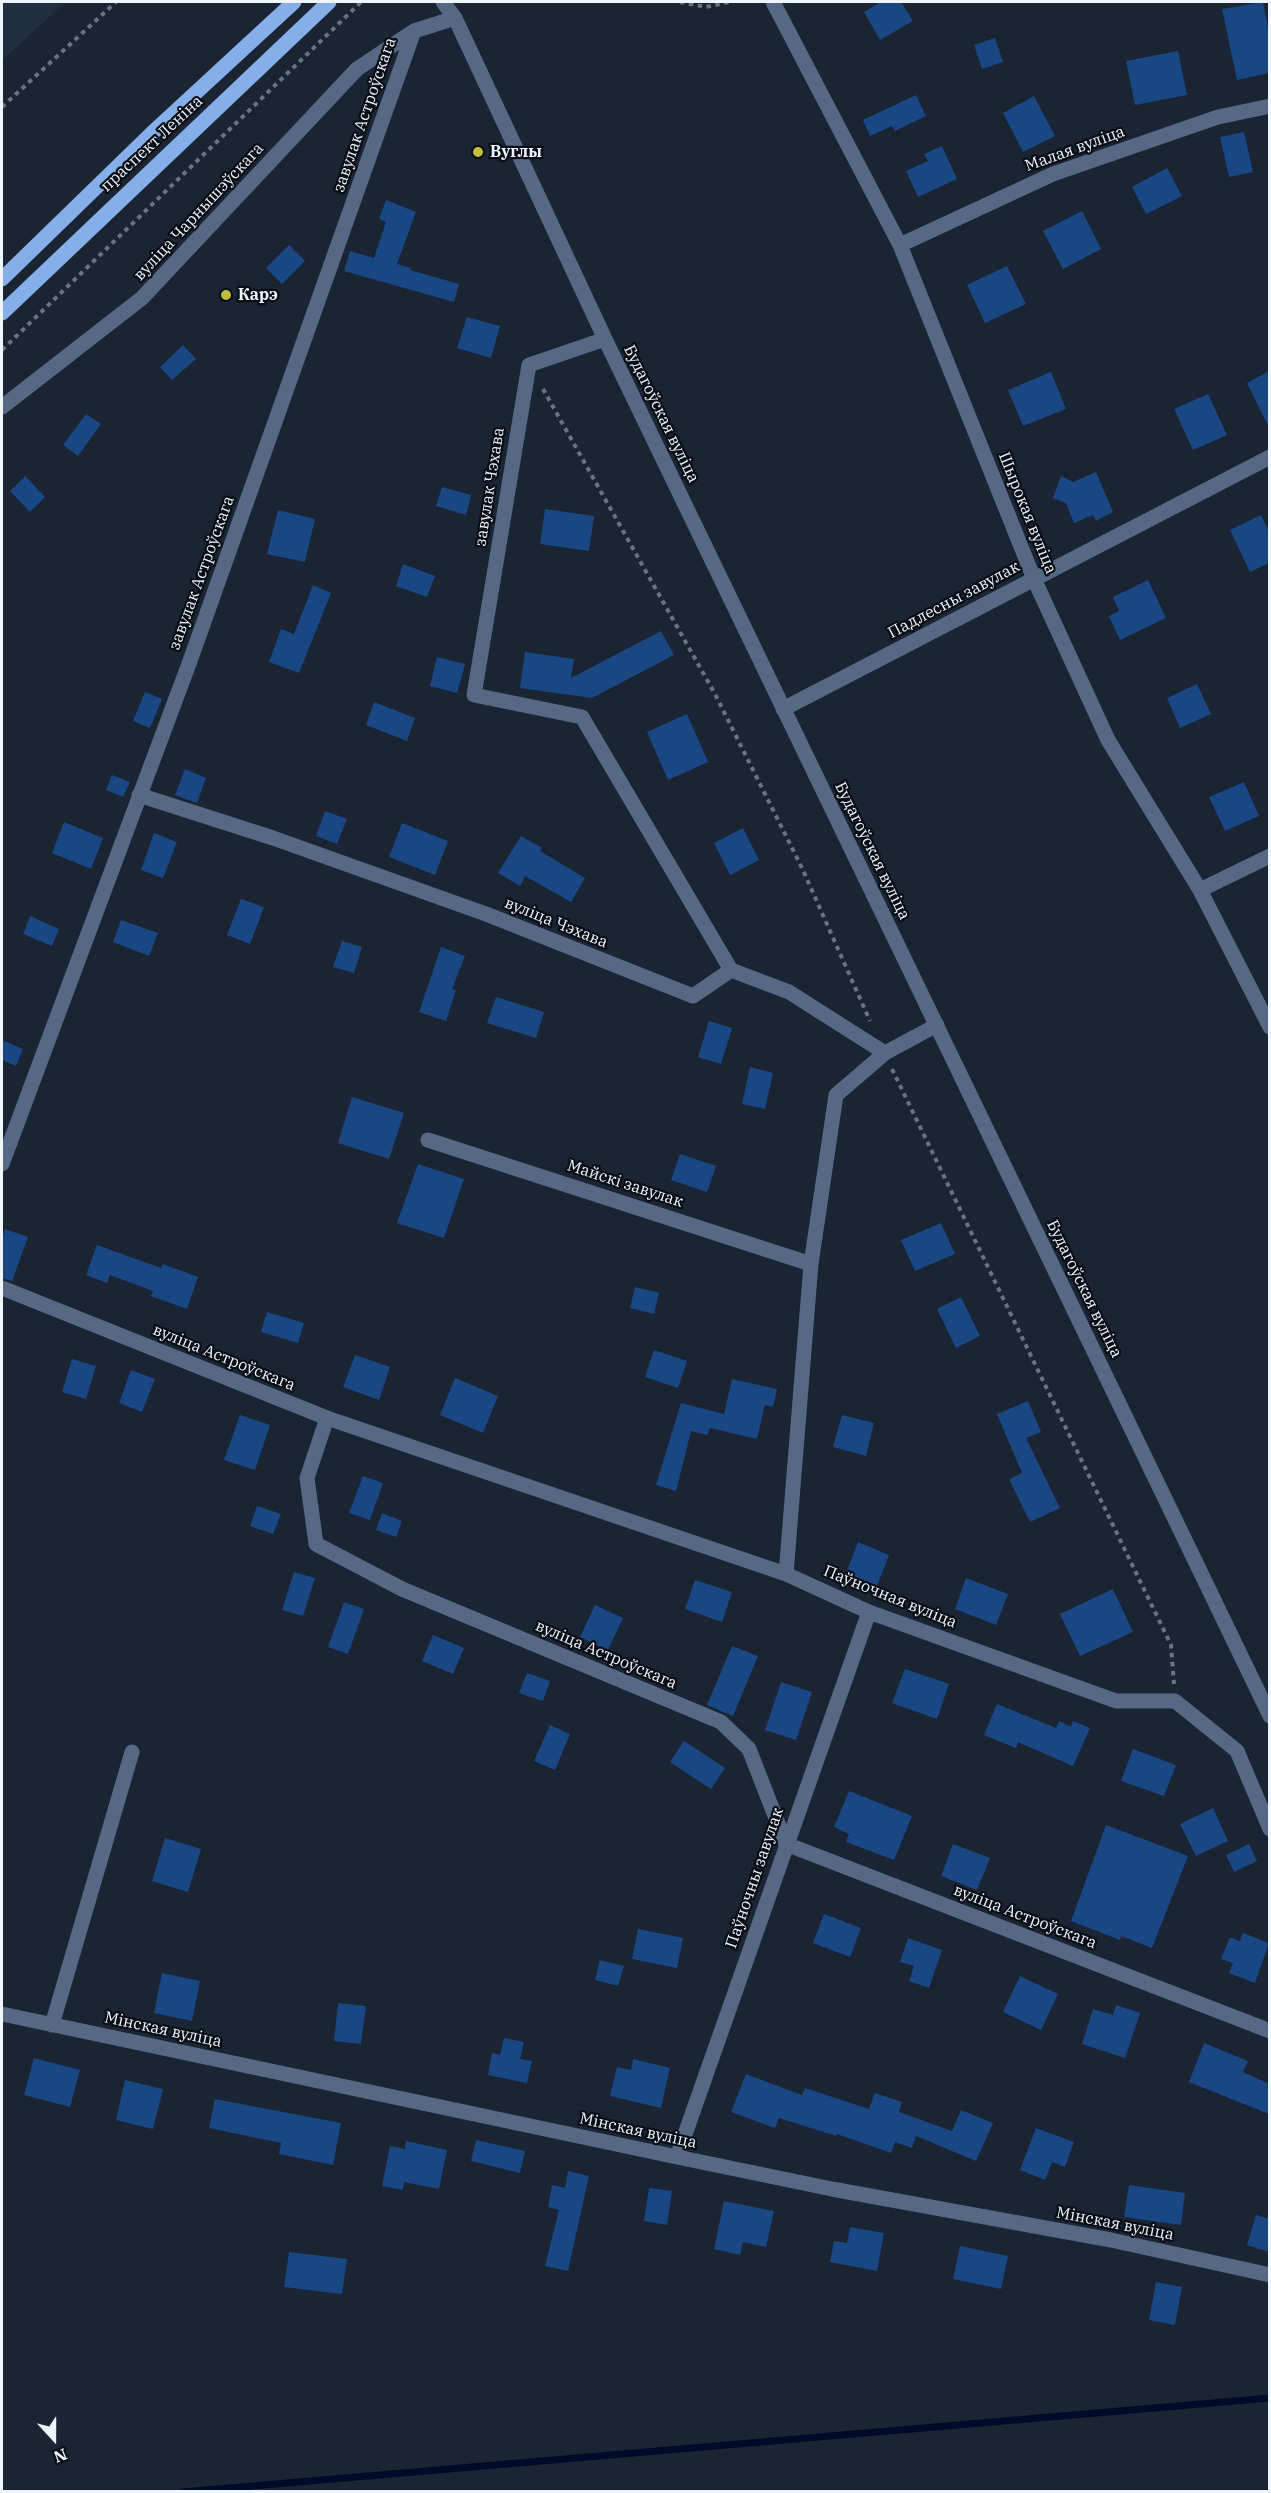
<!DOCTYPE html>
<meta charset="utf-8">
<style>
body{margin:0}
#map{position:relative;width:1271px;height:2493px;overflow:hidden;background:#1a2433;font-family:"IBM Plex Serif",serif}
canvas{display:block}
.frame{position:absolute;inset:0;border:3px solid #eff5fd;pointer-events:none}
.north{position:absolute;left:24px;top:2409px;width:60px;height:60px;-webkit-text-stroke:4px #090d14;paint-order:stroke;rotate:159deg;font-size:16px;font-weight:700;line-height:24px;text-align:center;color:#eff5fd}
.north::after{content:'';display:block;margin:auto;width:21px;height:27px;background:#eff5fd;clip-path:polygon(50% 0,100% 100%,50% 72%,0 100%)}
</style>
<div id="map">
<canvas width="1271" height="2493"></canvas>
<div class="frame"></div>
<div class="north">N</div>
</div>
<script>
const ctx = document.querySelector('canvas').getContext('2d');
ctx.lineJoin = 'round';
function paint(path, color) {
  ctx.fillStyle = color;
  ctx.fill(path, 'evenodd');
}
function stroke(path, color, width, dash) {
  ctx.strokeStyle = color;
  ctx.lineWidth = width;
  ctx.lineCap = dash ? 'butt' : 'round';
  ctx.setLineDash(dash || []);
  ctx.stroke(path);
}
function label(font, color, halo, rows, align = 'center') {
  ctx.font = font + ' "IBM Plex Serif",serif';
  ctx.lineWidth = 4.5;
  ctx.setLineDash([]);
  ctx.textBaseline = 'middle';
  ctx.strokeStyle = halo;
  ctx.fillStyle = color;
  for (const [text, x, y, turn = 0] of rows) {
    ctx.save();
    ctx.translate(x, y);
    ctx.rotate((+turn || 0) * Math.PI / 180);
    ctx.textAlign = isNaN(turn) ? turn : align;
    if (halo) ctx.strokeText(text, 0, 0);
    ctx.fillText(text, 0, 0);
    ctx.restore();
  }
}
paint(new Path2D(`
 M2 2H66L2 60Z`), '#202e42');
stroke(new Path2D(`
 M183 2492 1270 2398`), '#000a29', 7);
paint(new Path2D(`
 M881 2H901L913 21 880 40 864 12Z
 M1263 2 1269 33V73L1237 80 1222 9Z
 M995 38 1003 62 982 69 974 45Z
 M1178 51 1187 95 1135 105 1126 61Z
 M916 95 926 116 895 131 892 126 870 136 863 120Z
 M1034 96 1055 136 1023 152 1003 113Z
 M1244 132 1253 172 1229 177 1220 137Z
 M942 146 957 179 918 197 906 171 928 161 924 154Z
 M1167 168 1182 196 1146 214 1132 187Z
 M386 200 416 212 397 264 411 268 410 270 459 284 454 302 344 271 350 251 374 258 386 222 379 219Z
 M1082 211 1101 249 1063 269 1043 231Z
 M289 245 305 261 282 284 266 268Z
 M1007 266 1026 304 985 323 967 285Z
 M467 317 500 326 491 358 457 348Z
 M183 345 196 359 172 380 160 367Z
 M1269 371V428L1247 383Z
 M1051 372 1066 409 1023 426 1008 390Z
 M1208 394 1227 435 1193 450 1174 409Z
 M86 414 101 424 78 456 63 445Z
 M1096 472 1113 512 1096 521 1093 515 1074 523 1066 503 1053 498 1061 476 1073 482Z
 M25 476 45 497 30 512 10 491Z
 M442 487 471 495 466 515 436 506Z
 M545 509 594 516 589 551 540 544Z
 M278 510 315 519 305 562 267 554Z
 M1261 515 1269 532V563L1250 572 1230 530Z
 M403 564 435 576 427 597 396 586Z
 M1148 580 1166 618 1120 640 1109 616 1119 611 1113 597Z
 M313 585 331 593 299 673 269 662 281 629 294 634Z
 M661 631 674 655 592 698 520 688 525 652 574 659 571 678Z
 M437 657 465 664 457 693 430 686Z
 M1197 684 1211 714 1180 728 1167 698Z
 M145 692 162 699 150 728 133 721Z
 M374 702 415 718 407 741 366 725Z
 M687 714 708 762 668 780 647 732Z
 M185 769 206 778 197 803 175 795Z
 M112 775 130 782 123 797 106 790Z
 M1244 782 1259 816 1225 831 1209 797Z
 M325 811 347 819 337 844 316 836Z
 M64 822 103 838 91 869 52 853Z
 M402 823 448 841 435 875 389 857Z
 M743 828 759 860 730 875 714 843Z
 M154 833 177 842 163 878 141 870Z
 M521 836 542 848 540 851 585 878 571 902 525 876 520 886 498 873Z
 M241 899 264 907 250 944 227 935Z
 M30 916 59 929 52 946 23 934Z
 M121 920 158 933 149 956 113 942Z
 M342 941 362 947 354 973 333 967Z
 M441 947 465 956 452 989 456 990 446 1021 419 1012Z
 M496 997 544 1012 536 1038 487 1023Z
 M709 1021 732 1028 721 1064 698 1057Z
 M2 1040 23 1049 16 1066 2 1060Z
 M750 1067 773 1073 765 1109 742 1104Z
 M352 1097 404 1113 389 1159 338 1143Z
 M680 1154 716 1166 707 1192 671 1180Z
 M418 1164 464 1179 444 1238 397 1223Z
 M941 1223 955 1254 915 1271 901 1240Z
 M5 1229 28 1237 12 1281 2 1278V1239Z
 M97 1245 161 1268 163 1264 198 1277 187 1309 151 1296 153 1291 110 1275 107 1283 86 1275Z
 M635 1287 659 1293 654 1314 630 1308Z
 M961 1297 980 1336 956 1348 937 1309Z
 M267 1312 304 1323 298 1343 261 1332Z
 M654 1350 687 1361 678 1388 645 1377Z
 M355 1355 390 1367 379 1400 343 1387Z
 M72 1359 96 1366 86 1399 62 1392Z
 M131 1370 155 1379 142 1412 119 1403Z
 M455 1378 498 1396 483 1433 440 1415Z
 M732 1379 777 1389 773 1407 765 1405 757 1439 710 1428 707 1435 691 1431 676 1491 656 1485 681 1403 724 1414Z
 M1028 1401 1041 1432 1026 1438 1060 1508 1030 1522 1009 1479 1022 1473 997 1414Z
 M240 1415 270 1425 255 1470 224 1460Z
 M842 1415 874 1423 866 1456 833 1447Z
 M363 1476 383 1483 370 1520 349 1513Z
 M257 1506 281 1514 273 1534 250 1526Z
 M382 1513 402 1521 396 1537 376 1530Z
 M858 1542 889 1555 877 1586 846 1573Z
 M294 1572 315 1578 303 1616 282 1610Z
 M966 1578 1008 1594 996 1625 955 1609Z
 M695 1580 732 1592 722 1622 685 1609Z
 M1113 1589 1133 1632 1080 1656 1060 1614Z
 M344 1602 364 1609 348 1654 328 1647Z
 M595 1605 623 1618 608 1650 580 1637Z
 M433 1635 464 1648 453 1674 422 1661Z
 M732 1646 758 1656 733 1716 707 1705Z
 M905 1669 949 1684 937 1719 892 1703Z
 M527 1673 550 1681 543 1701 519 1693Z
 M781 1682 812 1692 796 1740 765 1730Z
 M997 1704 1056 1728 1059 1721 1071 1727 1073 1721 1090 1728 1073 1766 1018 1742 1016 1748 984 1735Z
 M550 1725 570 1734 555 1770 534 1761Z
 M684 1741 725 1768 711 1789 670 1762Z
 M1133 1749 1176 1765 1164 1796 1121 1781Z
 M849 1791 912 1816 894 1860 846 1842 849 1834 834 1827Z
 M1213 1808 1228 1841 1196 1856 1180 1824Z
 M1106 1825 1188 1856 1152 1948 1121 1936 1120 1940 1071 1921Z
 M165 1838 201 1849 188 1892 152 1881Z
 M953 1844 990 1858 977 1890 941 1876Z
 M1249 1844 1257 1861 1234 1872 1226 1855Z
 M824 1914 861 1928 850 1957 813 1943Z
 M638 1929 683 1938 677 1968 632 1959Z
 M1243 1933 1269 1943 1255 1983 1229 1973 1233 1963 1221 1959 1230 1937 1240 1941Z
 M908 1938 942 1950 929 1988 909 1981 914 1966 900 1962Z
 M600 1960 624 1966 618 1986 595 1980Z
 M162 1973 200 1981 192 2021 154 2013Z
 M1020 1976 1058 1994 1041 2030 1003 2012Z
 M338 2003 366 2006 361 2044 334 2041Z
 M1116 2005 1140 2013 1125 2058 1082 2044 1093 2009 1113 2015Z
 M504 2038 524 2042 520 2059 532 2061 527 2083 488 2075 492 2053 500 2055Z
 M1204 2043 1248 2061 1243 2072 1269 2084V2114L1189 2082Z
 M34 2058 80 2070 70 2107 24 2095Z
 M633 2059 670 2068 661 2108 610 2096 617 2067 631 2070Z
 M746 2074 802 2095 805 2088 869 2109 875 2093 902 2102 899 2112 952 2131 961 2110 993 2123 976 2161 916 2136 912 2148 895 2142 891 2153 837 2134 836 2136 779 2118 775 2128 731 2112Z
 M125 2080 163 2089 153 2129 116 2120Z
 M215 2099 341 2123 333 2165 279 2154 281 2143 209 2128Z
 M1036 2128 1074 2142 1065 2167 1052 2162 1045 2180 1020 2170Z
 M476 2140 525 2151 520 2173 471 2161Z
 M406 2141 447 2150 439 2189 404 2182 403 2190 382 2186 390 2146 405 2149Z
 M568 2171 589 2176 568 2271 545 2266 559 2210 548 2207 552 2185 565 2188Z
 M1129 2185 1185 2193 1181 2225 1124 2217Z
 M649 2188 672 2191 667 2225 644 2221Z
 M724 2201 774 2211 766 2247 743 2242 740 2255 714 2249Z
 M1256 2215 1269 2219V2252L1247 2245Z
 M850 2227 884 2233 877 2271 830 2262 834 2241 847 2243Z
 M960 2246 1008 2256 1001 2289 953 2279Z
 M289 2252 347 2259 342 2294 284 2287Z
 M1156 2282 1182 2287 1175 2325 1149 2320Z`), '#194784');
stroke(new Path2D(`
 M680 2 706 7 729 2
 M2 107 116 2
 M2 350 361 2
 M543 389 715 694 802 868 870 1021
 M892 1069 1171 1645 1174 1684`), '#6a737f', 4, [4.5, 4.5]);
stroke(new Path2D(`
 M443 2 455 18 605 339 1270 1716
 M773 2 900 245 1034 579 1108 740 1200 890 1270 1027
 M900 245 1053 174 1218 117 1270 106
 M605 339 529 365 474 695 582 717 731 970
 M2 407 142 298 357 69 414 31
 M783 709 1270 457
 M139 795 273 838 486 914 693 996 731 970 789 992 885 1053 937 1025
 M1200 890 1270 856
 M885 1053 836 1095 811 1264 786 1574 869 1612 1116 1701H1175L1237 1751 1270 1829
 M428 1140 811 1264
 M2 1164 190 661 414 31 455 18
 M2 1288 327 1418 307 1478 316 1544 402 1589 721 1722 749 1749 786 1844 1270 2031
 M327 1418 786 1574
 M2 2014 677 2157 832 2189 1111 2240 1270 2275
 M52 2025 132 1752
 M677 2157 869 1612`), '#556985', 15);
stroke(new Path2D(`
 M2 279 151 134 294 2
 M2 313 329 2`), '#85afe9', 15);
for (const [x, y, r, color] of [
 [478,152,6,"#c3bd3f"],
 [226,295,6,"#c3bd3f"]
]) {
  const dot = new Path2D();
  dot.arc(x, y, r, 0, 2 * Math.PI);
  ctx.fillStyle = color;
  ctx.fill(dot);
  stroke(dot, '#090d14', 2);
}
label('16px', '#eff5fd', '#090d14', [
 ["завулак Астроўскага",365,115,-71],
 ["праспект Леніна",152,144,-43],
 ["Малая вуліца",1075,149,-20],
 ["вуліца Чарнышэўскага",199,212,-47],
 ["Будагоўская вуліца",661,414,64],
 ["завулак Чэхава",490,487,-81],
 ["Шырокая вуліца",1027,513,68],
 ["завулак Астроўскага",202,573,-70],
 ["Падлесны завулак",954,600,-28],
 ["Будагоўская вуліца",872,851,64],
 ["вуліца Чэхава",556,923,22],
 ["Майскі завулак",625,1184,18],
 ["Будагоўская вуліца",1084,1289,64],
 ["вуліца Астроўскага",224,1358,22],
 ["Паўночная вуліца",890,1597,22],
 ["вуліца Астроўскага",606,1655,23],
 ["Паўночны завулак",755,1878,-71],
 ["вуліца Астроўскага",1025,1917,21],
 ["Мінская вуліца",163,2030,12],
 ["Мінская вуліца",638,2131,12],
 ["Мінская вуліца",1115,2224,11]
]);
label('bold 16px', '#eff5fd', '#090d14', [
 ["Вуглы",490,152],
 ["Карэ",238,295]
], 'left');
</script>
